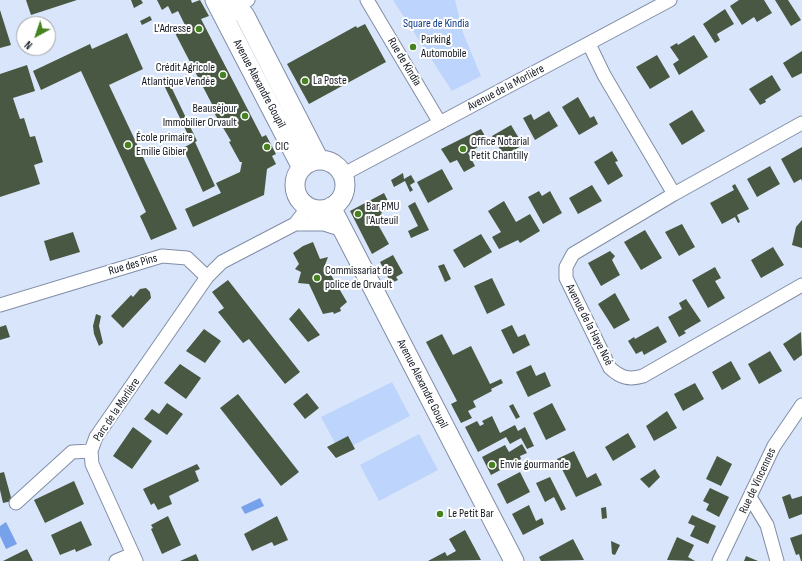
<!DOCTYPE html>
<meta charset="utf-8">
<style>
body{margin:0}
#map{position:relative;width:802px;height:561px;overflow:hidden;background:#d9e5fa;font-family:"Sofia Sans Condensed",sans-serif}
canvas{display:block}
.north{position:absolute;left:16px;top:16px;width:40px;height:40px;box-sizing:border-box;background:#fff;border:1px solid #a1a3a6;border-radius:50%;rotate:220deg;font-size:11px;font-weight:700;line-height:16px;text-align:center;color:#131821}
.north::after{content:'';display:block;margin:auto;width:14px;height:18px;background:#468220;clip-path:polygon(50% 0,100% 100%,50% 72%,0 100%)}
</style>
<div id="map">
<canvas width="802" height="561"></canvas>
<div class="north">N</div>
</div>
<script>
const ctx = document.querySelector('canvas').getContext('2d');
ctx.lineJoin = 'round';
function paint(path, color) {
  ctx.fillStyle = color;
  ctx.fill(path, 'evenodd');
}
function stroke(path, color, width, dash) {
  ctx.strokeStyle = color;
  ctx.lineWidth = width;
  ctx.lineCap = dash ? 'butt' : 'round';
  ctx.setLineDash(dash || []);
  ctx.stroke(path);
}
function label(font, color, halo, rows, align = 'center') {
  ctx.font = font + ' "Sofia Sans Condensed",sans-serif';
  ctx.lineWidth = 4;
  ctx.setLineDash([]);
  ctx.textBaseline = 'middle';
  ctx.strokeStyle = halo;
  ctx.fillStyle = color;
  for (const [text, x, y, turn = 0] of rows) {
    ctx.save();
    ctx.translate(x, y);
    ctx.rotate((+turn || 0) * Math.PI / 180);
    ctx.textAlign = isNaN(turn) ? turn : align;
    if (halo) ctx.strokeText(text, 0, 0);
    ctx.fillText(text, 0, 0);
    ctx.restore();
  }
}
paint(new Path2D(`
 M393 0H455L463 33 481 76 452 91Z
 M392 382 410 416 340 452 321 417Z
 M419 434 438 470 379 501 360 465Z`), '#bdd4fc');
paint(new Path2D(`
 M260 498 264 506 245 514 241 507Z
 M6 522 17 544 6 549 0 536V526Z`), '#78a1ec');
paint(new Path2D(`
 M26 0H77L31 15Z
 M131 0H141L143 3 134 8Z
 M157 0H191L192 3 200 0 209 16 201 19 262 137 266 135 276 154 272 156 276 164 267 169 264 195 193 227 185 209 221 193 216 183 240 172 242 162H240L229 142 231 141 213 111 215 110 175 33 186 27 178 11 172 14 168 6 162 10Z
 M739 0H764L772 13 757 22 754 17 742 25 730 6Z
 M775 0H788L801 20 791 26Z
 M725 9 734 24 717 34 720 40 715 43 703 24Z
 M0 10 11 45 0 48Z
 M150 16 152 20 142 25 140 21Z
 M365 24 386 62 309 104 287 64 356 26 357 28Z
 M127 33 143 69 109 85 177 229 151 240 140 216 146 212 81 71 41 90 33 71 90 44 92 49Z
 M694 35 708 57 679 75 673 64 679 60 670 47 677 43 678 45Z
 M802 51V73L792 78 783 63Z
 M657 55 670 77 650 89 636 67Z
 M27 65 35 91 13 98 20 119 24 118 30 137 35 136 43 162 34 165 40 184 0 197V74Z
 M772 75 781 90 765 100 766 102 760 105 749 89Z
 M166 76 197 141 195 142 215 186 203 192 183 148 192 143 161 79Z
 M578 97 590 118 594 116 598 124 579 135 562 107Z
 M692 110 705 131 682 145 669 124Z
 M549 111 558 126 535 140 523 118 531 114 534 120Z
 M511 125 523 145 504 156 492 136Z
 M481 129 488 141 468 153 475 166 464 172 457 160 450 163 441 149Z
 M802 147V181L801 179 794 183 781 159Z
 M612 151 618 161 615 162 623 176 608 185 594 162Z
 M770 166 780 184 757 197 747 179Z
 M442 169 453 189 428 203 417 182Z
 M403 173 404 179 411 175 415 182 410 185 413 190 410 192 405 181 394 187 391 180Z
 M735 184 749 209 737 215 740 222 738 223 735 217 722 224 710 203 734 190 732 186Z
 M592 185 602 201 578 214 569 198Z
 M539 191 542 196 550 191 562 213 543 224 528 197Z
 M384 193 391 207 381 213 383 217 376 221 389 244 372 254 350 211Z
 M504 201 516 222 530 214 540 231 520 243 518 240 499 249 492 237 501 232 488 211Z
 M415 202 429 230 411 238 408 231 418 226 408 206Z
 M802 220V248L792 245 796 227Z
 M682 224 695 247 679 256 665 232Z
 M645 230 662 258 641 270 624 242Z
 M73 232 80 252 50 261 44 241Z
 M481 234 492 252 464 268 453 250Z
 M313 242 320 259 328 257 325 265 347 302 340 308 341 311 334 314 333 312 323 314 309 284 298 283 301 272 295 269 299 264 293 253 303 246Z
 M773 247 784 265 761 278 751 260Z
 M610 251 615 256 612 260 620 275 601 286 588 263Z
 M393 255 403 273 396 277 398 280 391 283 380 262Z
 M444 264 451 279 445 282 438 266Z
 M715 267 721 278 715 281 725 298 708 308 692 280Z
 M492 278 505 305 487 314 474 286Z
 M228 280 300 372 285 384 249 339 243 343 218 312 224 308 212 292Z
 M146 288 150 292 151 298 123 328 111 316 131 295 133 297 140 289Z
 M615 293 630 320 614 329 598 304Z
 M686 299 701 321 684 331 686 333 679 337 668 317 682 309 679 303Z
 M299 308 320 335 308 342 289 319Z
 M96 314 101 316 99 326 103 343 99 346 94 334 93 326Z
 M6 325 10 337 0 340V327Z
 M512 325 518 337 525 334 530 345 513 354 501 330Z
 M658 326 667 342 644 355 642 351 636 354 628 341 634 337 635 339Z
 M204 329 221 341 205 363 186 351Z
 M801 332 802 355 794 361 783 344Z
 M442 334 453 355 471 346 490 384 501 379 503 383 491 389 492 391 473 401 476 407 468 411 472 418 461 423 451 404 457 401 426 342Z
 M770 351 782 371 759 384 748 364Z
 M731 361 741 379 722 390 712 372Z
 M180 364 201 378 186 399 164 383Z
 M531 365 536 376 545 372 551 386 528 397 516 372Z
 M695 383 704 399 683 411 674 394Z
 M307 393 319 408 305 419 293 404Z
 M238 394 299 472 281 486 220 408Z
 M167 403 183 414 167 435 144 419 152 409 159 414Z
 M552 403 566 430 546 440 533 413Z
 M513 404 520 417 516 419 509 406Z
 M667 411 677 428 654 441 646 426Z
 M492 416 500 433 515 425 518 431 525 427 534 446 527 449 521 438 510 444 506 437 478 452 465 427 477 421 480 426 484 424 482 421Z
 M133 427 152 441 132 469 113 456Z
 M628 433 636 447 613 461 605 447Z
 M348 436 355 449 336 458 327 447Z
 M522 444 527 453 520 456 521 459 491 475 482 457 505 445 509 452Z
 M574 451 587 478 596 473 602 485 576 497 557 459Z
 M717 456 732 464 721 486 706 479Z
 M197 464 200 469 195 471 199 481 169 496 172 504 158 510 154 503 151 505 143 489Z
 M655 469 660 477 649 488 640 479Z
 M4 472 12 501 3 503 0 490V473Z
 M520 472 530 492 507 504 497 484Z
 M550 477 566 509 561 511 554 497 545 502 536 483Z
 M74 481 84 504 45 523 34 500Z
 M710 488 729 497 719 517 706 510 709 504 703 501Z
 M790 494 792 499 802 496V514L789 519 782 497Z
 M529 505 536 521 542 518 544 524 523 535 512 514Z
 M606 507 607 518 602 519 601 508Z
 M692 515 716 526 708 544 690 536 695 526 688 523Z
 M168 516 181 545 162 554 151 529 153 528 151 525Z
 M277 516 288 540 274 546 272 542 252 551 244 534Z
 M81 521 92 545 76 552 75 549 60 555 51 535Z
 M465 530 481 560 428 561 445 552 447 556 456 551 449 539Z
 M802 534V561H801L799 554 796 555 790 538Z
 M677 537 694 545 688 557 695 561 667 560Z
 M573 539 584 560 541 561 539 557Z
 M611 541 620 545 615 555 612 554Z
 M27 549 33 561H3Z
 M196 554 199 561H180Z
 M746 556 758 561H744Z`), '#495842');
const street = new Path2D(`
 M367 0 440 123
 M237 6 248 0
 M589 44 604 75 674 194
 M802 123 674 194 573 254 566 267V278L610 368C621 378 629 380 643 376L802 285
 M342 175 670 0
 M295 224H324L343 230
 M0 305 162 256 187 258 207 277 222 262 295 224 308 207
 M750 497 767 525 777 561
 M16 503 72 452 91 451
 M116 561 133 554
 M136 561 92 464 91 451 96 437 207 277
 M719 561 774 446 802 405`);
const secondary = new Path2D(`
 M215 0 302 168
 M233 0 245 16 319 160
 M295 185a25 25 0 1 1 50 0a25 25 0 1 1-50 0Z
 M331 207 514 561`);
stroke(street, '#808ea6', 15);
stroke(secondary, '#808ea6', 21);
stroke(street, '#fff', 13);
stroke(secondary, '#fff', 19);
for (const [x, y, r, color] of [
 [199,29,4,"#468220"],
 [413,47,4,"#468220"],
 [223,75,4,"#468220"],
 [305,81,4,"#468220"],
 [245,116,4,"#468220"],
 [128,145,4,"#468220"],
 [267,147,4,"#468220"],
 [463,149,4,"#468220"],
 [358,214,4,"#468220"],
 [317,278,4,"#468220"],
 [492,465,4,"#468220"],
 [440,514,4,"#468220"]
]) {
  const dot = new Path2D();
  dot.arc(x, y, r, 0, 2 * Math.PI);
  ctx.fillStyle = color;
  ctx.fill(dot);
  stroke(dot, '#fff', 1.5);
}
label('12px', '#0c398e', '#fff', [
 ["Square de Kindia",436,24]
]);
label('12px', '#131821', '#fff', [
 ["L'Adresse",191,29,"right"],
 ["Parking",421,40],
 ["Automobile",421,54],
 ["Crédit Agricole",215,68,"right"],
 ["Atlantique Vendée",215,82,"right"],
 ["La Poste",313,81],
 ["Beauséjour",237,109,"right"],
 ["Immobilier Orvault",237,123,"right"],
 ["École primaire",136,138],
 ["Emilie Gibier",136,152],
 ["Office Notarial",471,142],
 ["Petit Chantilly",471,156],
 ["CIC",275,147],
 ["Bar PMU",366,207],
 ["l'Auteuil",366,221],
 ["Commissariat de",325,271],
 ["police de Orvault",325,285],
 ["Envie gourmande",500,465],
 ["Le Petit Bar",448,514]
], 'left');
label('12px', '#131821', '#fff', [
 ["Rue de Kindia",404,62,59],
 ["Avenue Alexandre Goupil",259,84,62],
 ["Avenue de la Morlière",506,88,-28],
 ["Rue des Pins",133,265,-16],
 ["Avenue de la Haye Noé",589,325,63],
 ["Avenue Alexandre Goupil",422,384,63],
 ["Parc de la Morlière",117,410,-56],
 ["Rue de Vincennes",758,481,-65]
]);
</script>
